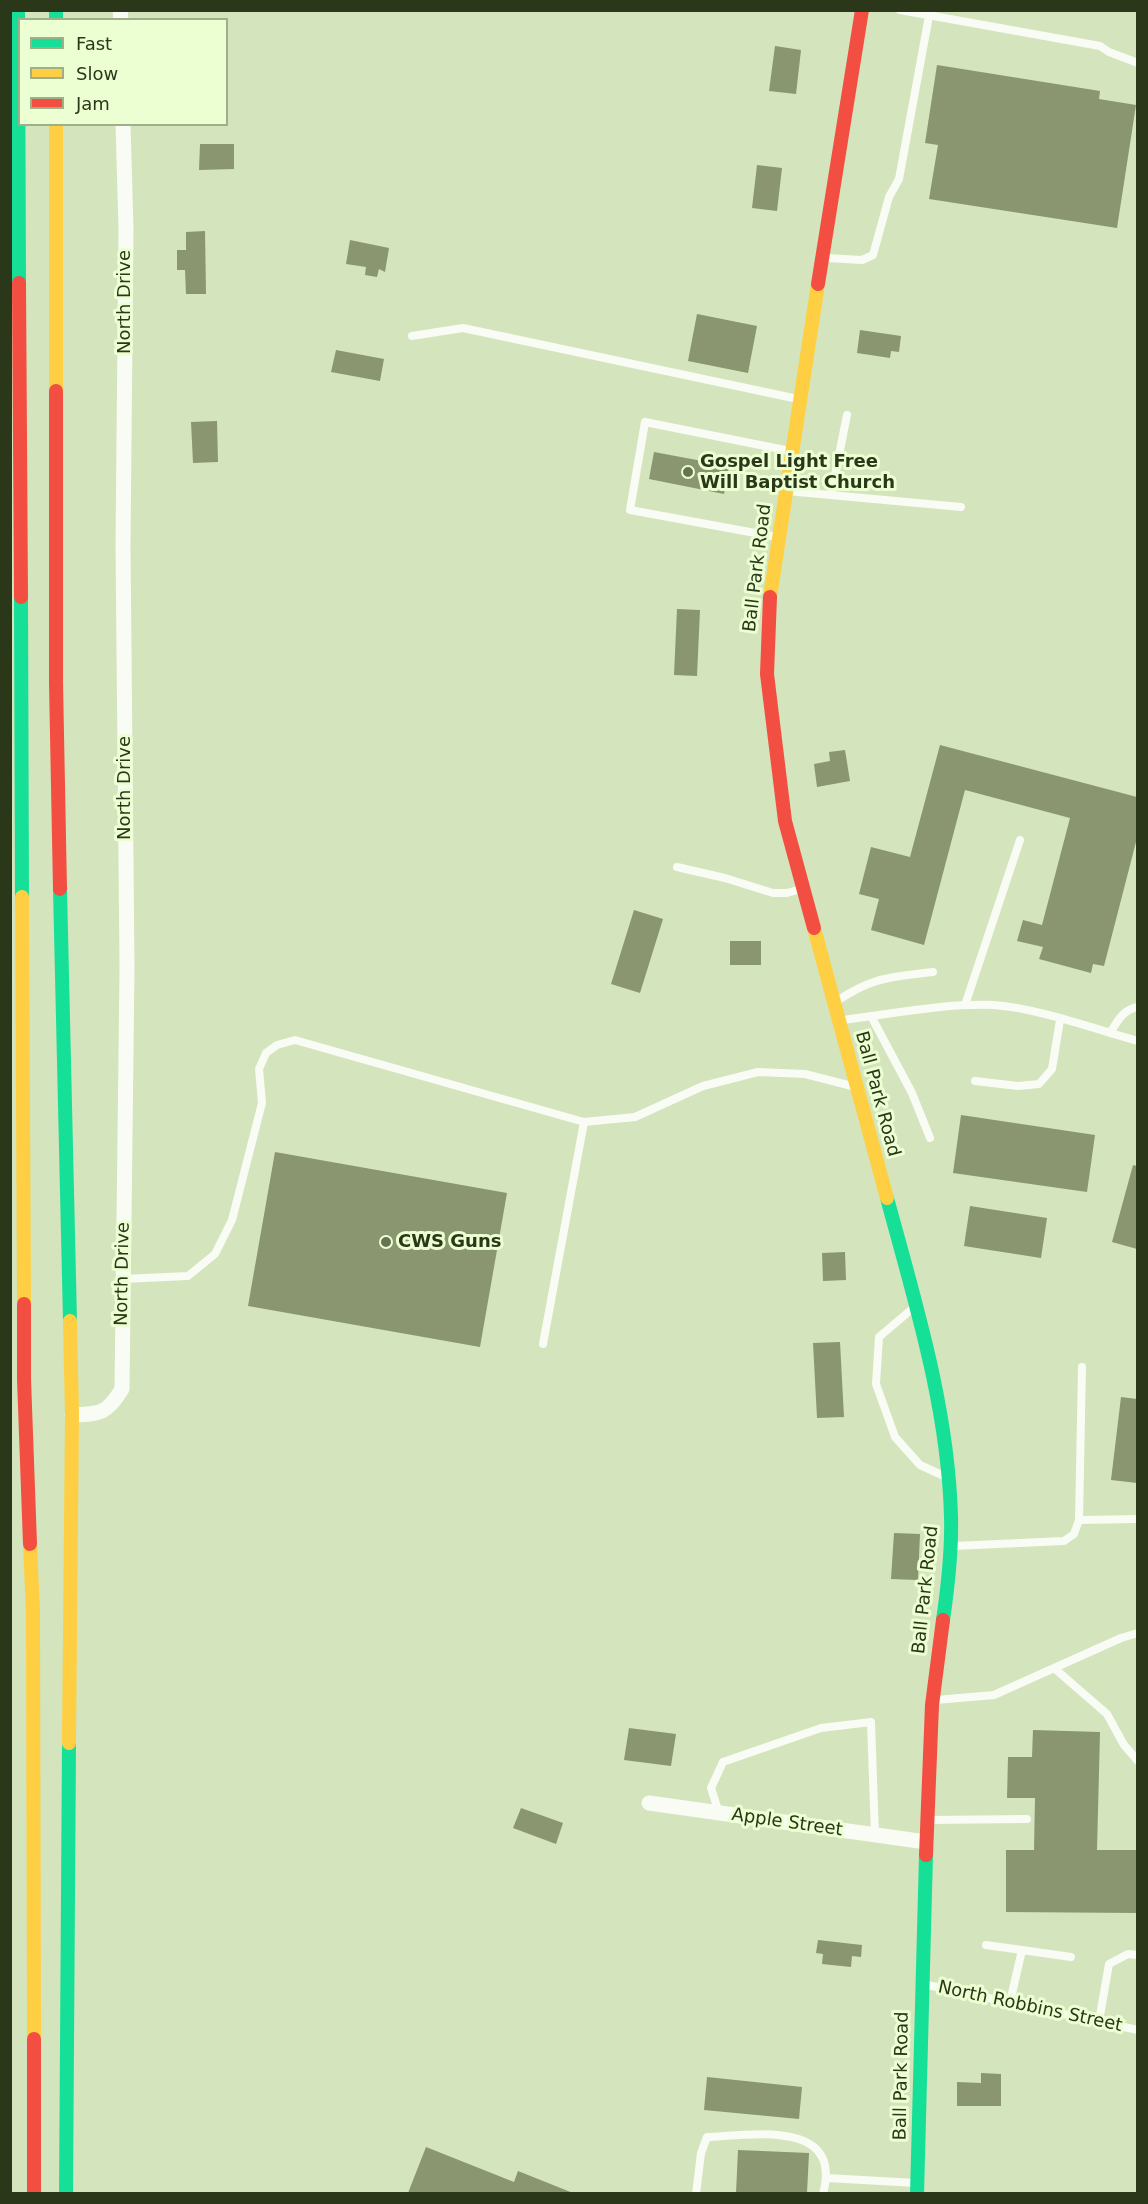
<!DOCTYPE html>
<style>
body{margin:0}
#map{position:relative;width:1148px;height:2204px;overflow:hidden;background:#d4e4bc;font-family:"DejaVu Sans",sans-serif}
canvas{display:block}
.frame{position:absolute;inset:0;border:12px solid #2b3719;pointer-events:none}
.legend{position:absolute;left:18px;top:18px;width:210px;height:108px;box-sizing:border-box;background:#ecffd2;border:2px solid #9faf88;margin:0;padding:8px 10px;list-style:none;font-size:18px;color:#2b3719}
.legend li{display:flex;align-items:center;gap:12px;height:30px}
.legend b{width:30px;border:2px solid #9faf88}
</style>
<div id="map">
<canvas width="1148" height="2204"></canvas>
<div class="frame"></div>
<ul class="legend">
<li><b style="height:8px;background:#16e098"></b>Fast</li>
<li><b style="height:8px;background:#ffcf43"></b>Slow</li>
<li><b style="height:8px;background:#f24e42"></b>Jam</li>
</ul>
</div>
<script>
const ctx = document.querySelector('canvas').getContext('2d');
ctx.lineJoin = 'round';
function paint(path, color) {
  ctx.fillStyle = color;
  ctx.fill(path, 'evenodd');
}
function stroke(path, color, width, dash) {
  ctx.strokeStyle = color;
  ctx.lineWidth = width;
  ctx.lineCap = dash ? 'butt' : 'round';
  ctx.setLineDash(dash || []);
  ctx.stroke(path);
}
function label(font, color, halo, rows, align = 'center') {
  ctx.font = font + ' "DejaVu Sans",sans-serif';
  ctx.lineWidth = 6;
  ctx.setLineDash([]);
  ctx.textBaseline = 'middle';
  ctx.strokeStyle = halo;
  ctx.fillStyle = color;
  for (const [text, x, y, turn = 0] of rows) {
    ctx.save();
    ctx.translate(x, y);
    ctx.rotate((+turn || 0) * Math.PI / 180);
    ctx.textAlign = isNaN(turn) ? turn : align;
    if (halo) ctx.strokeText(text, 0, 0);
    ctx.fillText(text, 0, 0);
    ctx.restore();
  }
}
paint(new Path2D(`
 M775 46 801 50 796 94 769 91Z
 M937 65 1100 91 1099 99 1136 105 1117 228 929 199 938 145 925 143Z
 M200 144H234V169L199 170Z
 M757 165 782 168 777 211 752 208Z
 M205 231 206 294H186L185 270H177V250H186V232Z
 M350 240 389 248 385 272 379 269 377 277 365 275 366 267 346 264Z
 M697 314 757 326 748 373 688 361Z
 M860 330 901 336 899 352 891 351 890 358 857 353Z
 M336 350 384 359 380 381 331 372Z
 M217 421 218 462 193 463 191 422Z
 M654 452 729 466 724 494 649 479Z
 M677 609 700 610 697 676 674 675Z
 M940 745 1137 797V838L1104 966 1093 964 1091 973 1039 959 1043 947 1017 941 1023 920 1042 925 1070 818 965 790 924 945 871 930 879 899 859 894 871 847 910 857Z
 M845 750 850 781 817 787 814 764 830 761 829 752Z
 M634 910 663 919 640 993 611 984Z
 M730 941H761V965H730Z
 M961 1115 1095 1135 1087 1192 953 1173Z
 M275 1152 507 1193 480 1347 248 1306Z
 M1133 1165 1137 1166V1249L1112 1242Z
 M970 1206 1047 1218 1041 1258 964 1246Z
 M845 1252 846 1280 823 1281 822 1253Z
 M840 1342 844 1417 817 1418 813 1343Z
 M1121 1397 1137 1399V1483L1111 1480Z
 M894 1533 920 1534 918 1580 891 1579Z
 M629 1728 676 1734 671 1766 624 1760Z
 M1033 1730 1100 1732 1097 1850H1137V1913L1006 1912V1850H1034L1035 1798H1007L1008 1757H1032Z
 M521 1808 563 1823 556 1844 513 1828Z
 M818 1940 862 1945 861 1957 852 1956 851 1967 822 1964 823 1954 816 1953Z
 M981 2073 1001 2074V2106H957V2082L981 2083Z
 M707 2077 802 2087 799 2119 704 2110Z
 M426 2147 514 2182 518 2171 573 2193H408Z
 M738 2150 809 2153 807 2193H736Z`), '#899670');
stroke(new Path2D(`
 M900 10 1100 46 1109 52 1138 63
 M826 258 862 260 873 255 889 197 899 179 929 16
 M412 336 463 328 798 399
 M787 491 961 507
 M831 495 847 415
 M777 537 630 510 645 422 790 451
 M677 867 725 878 773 893H787L801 889
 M837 1001C873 977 891 977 933 972
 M965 1005 1020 840
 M871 1016 912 1093 930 1138
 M843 1020C892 1014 944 1003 994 1005 1037 1008 1095 1029 1138 1041
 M1110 1033C1117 1022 1123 1009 1138 1007
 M975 1081 1018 1086 1039 1084 1052 1069 1060 1020
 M123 1279 188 1276 215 1254 232 1220 262 1103 259 1069 266 1053 277 1045 295 1040 584 1122 635 1117 703 1086 758 1072 805 1074 852 1086
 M912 1309 879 1337 876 1384 895 1437 920 1465 946 1477
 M543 1344 584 1122
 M1079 1520 1082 1367
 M954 1546 1064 1541 1074 1534 1079 1520 1138 1519
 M1054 1668 1107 1714 1124 1745 1138 1761
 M936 1700 994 1695 1121 1638 1138 1633
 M719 1813 711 1788 723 1762 821 1728 871 1722 875 1835
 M928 1820 1027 1819
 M986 1945 1022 1950 1010 2002
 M1022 1950 1071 1957
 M923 1984 1138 2030
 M1099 2021 1109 1964 1128 1954 1138 1955
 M827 2178 916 2183
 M696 2194 701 2153 707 2137C752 2135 843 2119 823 2194`), '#f9fbf5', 8);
stroke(new Path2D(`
 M120 10 121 20
 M72 1415C100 1414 107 1414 122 1389L127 967 123 545 126 229 123 124
 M649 1803 926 1842`), '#f9fbf5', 15);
stroke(new Path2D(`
 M18 10 19 283
 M56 10V20
 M21 597 22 897
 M60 889 70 1321
 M887 1198C915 1302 948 1407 951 1516 952 1551 948 1586 943 1620
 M66 2194 69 1743
 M917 2194 926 1855`), '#16e098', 14);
stroke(new Path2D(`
 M56 124V391
 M770 597 818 284
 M22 897 24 1304
 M814 928 887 1198
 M30 1544 33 1613 34 2039
 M69 1743 72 1415 70 1321`), '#ffcf43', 14);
stroke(new Path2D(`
 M19 283 21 597
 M818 284 862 10
 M56 391V683L60 889
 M770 597 767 674 785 821 814 928
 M24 1304V1379L30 1544
 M926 1855 932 1705 943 1620
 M34 2039V2194`), '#f24e42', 14);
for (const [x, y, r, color] of [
 [688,472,6,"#667452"],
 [386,1242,6,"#667452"]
]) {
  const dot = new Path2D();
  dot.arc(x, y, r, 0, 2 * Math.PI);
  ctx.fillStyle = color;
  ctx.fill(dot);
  stroke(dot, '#ecffd2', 2);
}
label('18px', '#2b3719', '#ecffd2', [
 ["North Drive",125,302,-90],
 ["Ball Park Road",758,568,-83],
 ["North Drive",125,788,-90],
 ["Ball Park Road",877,1094,75],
 ["North Drive",123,1274,-89],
 ["Ball Park Road",926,1590,-84],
 ["Apple Street",787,1823,8],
 ["North Robbins Street",1030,2007,12],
 ["Ball Park Road",902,2076,-89]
]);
label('bold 18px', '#2b3719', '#ecffd2', [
 ["Gospel Light Free",700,462],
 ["Will Baptist Church",700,483],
 ["CWS Guns",398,1242]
], 'left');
</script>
